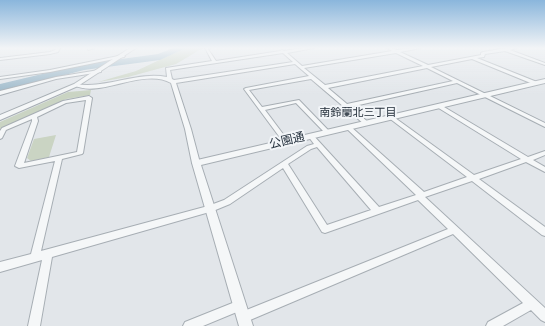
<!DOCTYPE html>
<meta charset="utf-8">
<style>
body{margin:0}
canvas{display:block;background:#e2e6ea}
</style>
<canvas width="545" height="326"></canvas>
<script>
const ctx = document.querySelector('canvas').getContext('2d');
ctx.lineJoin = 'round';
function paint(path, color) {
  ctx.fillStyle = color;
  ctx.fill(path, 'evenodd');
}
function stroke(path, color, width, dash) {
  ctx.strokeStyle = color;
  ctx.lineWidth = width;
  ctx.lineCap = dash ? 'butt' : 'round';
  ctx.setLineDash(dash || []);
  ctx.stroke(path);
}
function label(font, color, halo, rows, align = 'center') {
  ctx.font = font + ' "Archivo Narrow","Noto Sans JP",sans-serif';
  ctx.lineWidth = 4;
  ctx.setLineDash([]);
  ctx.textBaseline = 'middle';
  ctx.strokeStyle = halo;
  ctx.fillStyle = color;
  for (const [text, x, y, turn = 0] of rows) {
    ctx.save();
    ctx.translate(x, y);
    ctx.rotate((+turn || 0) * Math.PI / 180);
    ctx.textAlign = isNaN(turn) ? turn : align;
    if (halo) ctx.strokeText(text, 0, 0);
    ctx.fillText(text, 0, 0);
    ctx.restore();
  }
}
paint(new Path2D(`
 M185 48H203L176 64 128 77 98 82 136 71Z
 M91 90 90 95 66 99 0 129V122L68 92Z
 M56 135 49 157 31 161 27 158 34 139Z`), '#cad4c3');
paint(new Path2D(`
 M173 48H186L160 60 84 70 0 92V84L84 64 158 54Z`), '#9db9ca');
const minor = new Path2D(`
 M56 48H60L58 52 50 54 0 60V58L50 52 55 50Z
 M88 48H95L88 50Z
 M205 48H211L208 49 216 61 280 51 282 50 284 51 302 48H314L287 53 302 66 392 51 387 48H392L397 50 410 48H421L400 52 428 65 481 55V53L483 52 506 48H517L510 50 545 63V65L505 51 485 54 484 57 477 58 537 82V84H533L472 59 431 67 545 123V127L457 83 350 107 368 122 369 123 366 125 364 124 311 79 249 90 262 107 299 100 330 132 329 133H325L296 103 265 110 289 142 286 144 284 143 244 89 246 88 309 76 295 64 176 83 191 129 200 163 196 165 192 163 185 129 171 83C144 67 98 99 74 85L76 84C107 89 137 71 167 77L166 68 212 61ZM283 53 293 62 174 80 172 79 170 70ZM396 53 423 66 325 85 304 68ZM427 68 453 81 347 104 328 88Z
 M123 55 125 56 124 57 50 72 0 79V77L50 70Z
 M99 70 101 71V72L56 79 0 95V91L56 77Z
 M89 96 92 98 83 153 82 154 62 159 41 251 208 206 224 200 307 146 314 144 308 136 311 134 313 135 379 207 416 195 346 128 345 127 346 126H350L424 192 467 177 389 118V116L391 115 474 175 521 159 437 107 436 106 439 104 528 157 545 151V155L533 160 545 167V172L526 162 479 179 545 227V236L542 235 472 181 425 197 545 308V322L541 320 531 310 503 326H486L488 322 523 303 453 234 243 323 239 321 237 317 239 313 448 229 418 200 325 233 322 232 283 168 230 204 213 211 52 257 40 326H28L42 260 0 272V262L31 254 55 161 19 168 15 166 32 121V119L6 130 2 138 0 139V131L2 128 63 101ZM86 100 77 152 24 163 38 121 37 117 66 103ZM317 147 371 210 327 225 288 164 311 149Z
 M240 300 244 301 245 305 244 309 203 326H183L185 322Z`);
const tertiary = new Path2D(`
 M130 48H136L78 86 0 120V115L74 84Z
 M545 79V83L201 165 253 326H239L192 163 193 161Z`);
stroke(minor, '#a7aeb4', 2);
stroke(tertiary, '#a7aeb4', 2);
paint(minor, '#f5f7f8');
paint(tertiary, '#f5f7f8');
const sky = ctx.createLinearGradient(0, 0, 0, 94);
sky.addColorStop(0, '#8ab6dc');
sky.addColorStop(0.51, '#f2f4f6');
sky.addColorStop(1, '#f2f4f600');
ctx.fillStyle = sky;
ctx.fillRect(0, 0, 545, 94);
label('11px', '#1c2733', '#f2f5f8', [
 ["南鈴蘭北三丁目",358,113]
]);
label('12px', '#2a3642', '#f2f5f8', [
 ["公園通",287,141,-13]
]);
</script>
